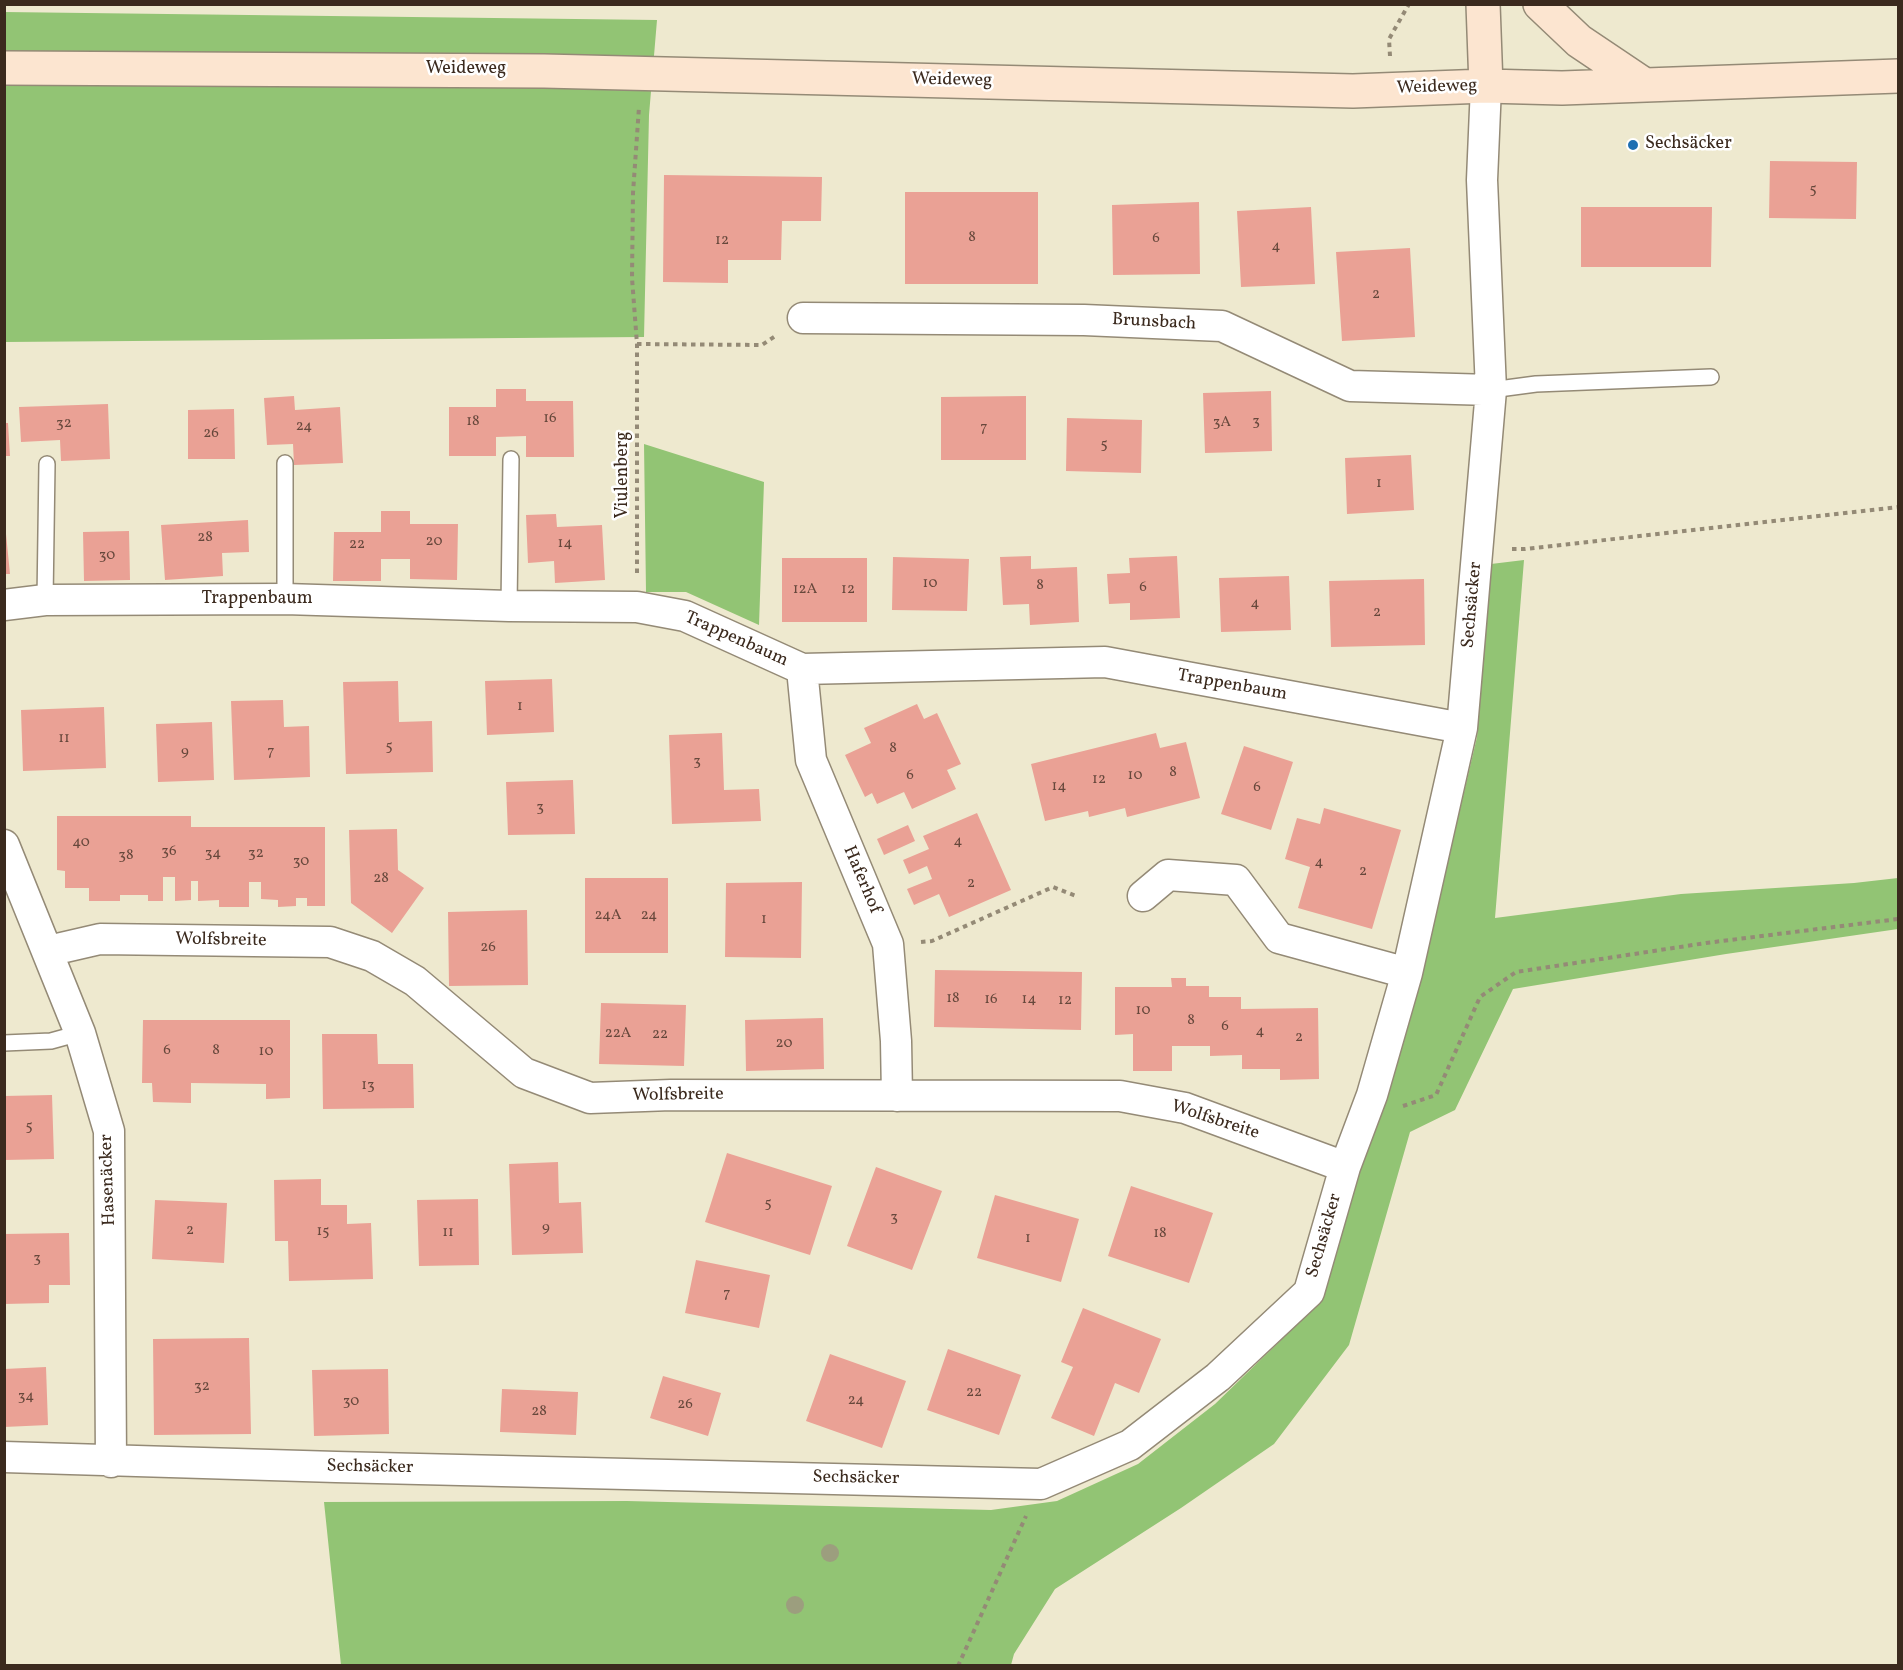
<!DOCTYPE html>
<meta charset="utf-8">
<style>
body{margin:0}
#map{position:relative;width:1903px;height:1670px;overflow:hidden;background:#eee9cf;font-family:Vollkorn,serif}
canvas{display:block}
.frame{position:absolute;inset:0;border:6px solid #3b2a1e;pointer-events:none}
</style>
<div id="map">
<canvas width="1903" height="1670"></canvas>
<div class="frame"></div>
</div>
<script>
const ctx = document.querySelector('canvas').getContext('2d');
ctx.lineJoin = 'round';
function paint(path, color) {
  ctx.fillStyle = color;
  ctx.fill(path, 'evenodd');
}
function stroke(path, color, width, dash) {
  ctx.strokeStyle = color;
  ctx.lineWidth = width;
  ctx.lineCap = dash ? 'butt' : 'round';
  ctx.setLineDash(dash || []);
  ctx.stroke(path);
}
function label(font, color, halo, rows, align = 'center') {
  ctx.font = font + ' Vollkorn,serif';
  ctx.lineWidth = 5;
  ctx.setLineDash([]);
  ctx.textBaseline = 'middle';
  ctx.strokeStyle = halo;
  ctx.fillStyle = color;
  for (const [text, x, y, turn = 0] of rows) {
    ctx.save();
    ctx.translate(x, y);
    ctx.rotate((+turn || 0) * Math.PI / 180);
    ctx.textAlign = isNaN(turn) ? turn : align;
    if (halo) ctx.strokeText(text, 0, 0);
    ctx.fillText(text, 0, 0);
    ctx.restore();
  }
}
paint(new Path2D(`
 M4 12 657 20 649 115 644 337 5 342Z
 M644 444 764 482 759 625 686 592H646Z
 M1524 560 1495 918 1681 894 1854 883 1898 878V929L1726 954 1513 989 1455 1110 1410 1132 1349 1345 1274 1444 1181 1508 1055 1589 1014 1654 1011 1665H341L324 1502 627 1501 991 1510 1057 1501 1138 1464 1215 1404 1313 1309 1417 992 1477 737 1491 564Z`), '#92c474');
paint(new Path2D(`
 M1770 161 1857 162 1856 219 1769 218Z
 M664 175 822 177 821 221H782L781 260H728V283L663 282Z
 M905 192H1038V284H905Z
 M1199 202 1200 274 1113 275 1112 205Z
 M1311 207 1315 284 1241 287 1237 211Z
 M1581 207H1712L1711 267H1581Z
 M1410 248 1415 337 1342 341 1336 252Z
 M496 389H526V401H573L574 457H526V436L496 437V456H449V407H496Z
 M1271 391 1272 451 1205 453 1203 393Z
 M294 396 295 410 340 407 343 463 294 465 293 444 267 445 264 398Z
 M1026 396V460H941V397Z
 M108 404 110 459 61 461 60 440 21 442 19 407Z
 M234 409 235 459H188V410Z
 M1067 418 1142 420 1141 473 1066 471Z
 M4 423H8L10 456H4Z
 M1411 455 1414 510 1347 514 1345 458Z
 M381 511H410V524H458L457 580 410 579V559H381V581H333L334 532H381Z
 M556 514 557 527 602 525 605 580 555 583 554 561 528 563 526 515Z
 M248 520 249 552 222 553 223 576 165 580 161 525Z
 M129 531 130 580 84 581 83 532Z
 M4 534H6L10 574H4Z
 M1031 556V569L1077 567 1079 622 1030 625 1029 604 1003 605 1000 557Z
 M1177 556 1180 618 1130 620V603L1109 604 1107 574 1130 573 1129 558Z
 M893 557 969 559 967 611 892 610Z
 M782 558H867V622H782Z
 M1289 576 1291 630 1221 632 1219 578Z
 M1424 579 1425 645 1331 647 1329 581Z
 M552 679 554 732 487 735 485 681Z
 M398 681 399 722 432 721 433 772 346 774 343 682Z
 M283 700 284 727 309 726 310 777 234 780 231 701Z
 M917 704 924 719 937 713 961 764 947 770 956 789 912 809 904 792 877 804 872 793 865 797 845 755 871 743 864 728Z
 M104 707 106 768 23 771 21 710Z
 M212 722 214 780 158 782 156 724Z
 M722 733 724 790 759 789 761 821 672 824 669 735Z
 M1156 733 1160 748 1186 742 1200 798 1127 817 1125 808 1089 817 1088 811 1045 821 1031 764Z
 M1244 746 1293 762 1271 830 1221 814Z
 M573 780 575 834 508 835 506 782Z
 M1324 808 1401 830 1372 929 1298 908 1310 867 1285 859 1297 818 1320 824Z
 M977 813 1011 890 949 917 939 894 914 905 907 889 932 879 927 866 909 874 903 860 929 849 923 836Z
 M57 816H191V827H325V906H307V898H296V906L278 907V900L261 899V882H249V907H219V900L198 901V881H191V900L175 901V877H163V901H148V895H120V901H89V888H65V871L57 870Z
 M908 825 915 841 884 855 877 839Z
 M397 829 398 870 424 888 392 933 351 903 349 830Z
 M585 878H668V953H585Z
 M802 882 801 958 725 957 726 883Z
 M527 910 528 985 449 986 448 912Z
 M935 970 1082 972 1081 1030 934 1027Z
 M1171 978H1186V986H1209V997H1241V1009L1318 1008 1319 1079 1280 1080V1069H1242V1055L1210 1056V1046H1172V1071H1133V1034L1115 1035V987H1172Z
 M601 1003 686 1005 684 1066 599 1064Z
 M823 1018 824 1069 746 1071 745 1020Z
 M143 1020H290V1098L266 1099V1084L191 1083V1103L153 1102 152 1083H142Z
 M322 1034H377L378 1064H413L414 1108 323 1109Z
 M52 1095 54 1159 4 1160V1096Z
 M727 1153 832 1186 810 1255 705 1222Z
 M558 1162 559 1203 581 1202 583 1253 512 1255 509 1164Z
 M876 1167 942 1191 912 1270 847 1246Z
 M321 1179V1205H347V1224L371 1223 373 1279 289 1281 288 1241H275L274 1180Z
 M1131 1186 1213 1213 1189 1283 1108 1256Z
 M995 1195 1079 1219 1061 1282 977 1258Z
 M478 1199 479 1265 419 1266 417 1200Z
 M155 1200 227 1203 224 1263 152 1259Z
 M69 1233 70 1285H49V1303L4 1304V1234Z
 M696 1260 770 1275 759 1328 685 1313Z
 M1083 1308 1161 1339 1139 1393 1115 1383 1094 1436 1051 1418 1073 1367 1061 1362Z
 M249 1338 251 1434 154 1435 153 1339Z
 M948 1349 1021 1375 999 1435 927 1410Z
 M830 1354 906 1381 882 1448 806 1421Z
 M46 1367 48 1425 4 1427V1369Z
 M388 1369 389 1434 314 1436 312 1370Z
 M663 1376 721 1393 708 1436 650 1418Z
 M502 1389 578 1392 576 1435 500 1432Z`), '#eaa195');
const service = new Path2D(`
 M1491 390 1536 384 1711 377
 M285 599V463
 M45 600 47 464
 M509 606 511 459
 M4 1043 51 1041 80 1033`);
const minor = new Path2D(`
 M803 318 1084 320 1222 326 1350 386 1491 390
 M4 605 45 600 285 599 509 606 637 607 685 616 802 669 1105 662 1462 728
 M802 669 811 760 888 944 896 1041 897 1096
 M4 845 80 1033 109 1131 111 1462
 M1143 896 1168 875 1236 880 1279 938 1407 973
 M48 951 100 939 330 942 372 956 415 981 524 1073 590 1098 671 1095 1120 1096 1185 1108 1345 1167
 M4 1457 336 1467 1041 1484 1130 1445 1218 1377 1309 1292 1345 1167 1372 1095 1407 973 1462 728 1491 390 1482 180 1486 86`);
const secondary = new Path2D(`
 M1483 4 1486 86
 M1540 4 1579 41 1643 84
 M4 68 544 71 1353 91 1486 86 1562 88 1898 76`);
stroke(service, '#948a76', 18);
stroke(minor, '#948a76', 33);
stroke(secondary, '#948a76', 36);
stroke(new Path2D(`
 M1390 56 1389 39 1409 4
 M637 344 762 345 777 335
 M1512 549H1525L1898 507
 M637 573V344L632 278 633 193 639 107
 M921 942 932 941 1053 887 1076 896
 M1403 1106 1436 1095 1480 997 1516 972 1706 943 1898 919
 M958 1666 1026 1516`), '#948a76', 4, [4.5, 4.5]);
stroke(service, '#fff', 15);
stroke(minor, '#fff', 30);
stroke(secondary, '#fce5d0', 33);
ctx.fillStyle = '#9c9e7e';
for (const [x, y] of [
 [830,1553],
 [795,1605]
]) {
  ctx.beginPath();
  ctx.arc(x, y, 9, 0, 2 * Math.PI);
  ctx.fill();
}
for (const [x, y, r, color] of [
 [1633,145,6,"#1f6fb2"]
]) {
  const dot = new Path2D();
  dot.arc(x, y, r, 0, 2 * Math.PI);
  ctx.fillStyle = color;
  ctx.fill(dot);
  stroke(dot, '#fff', 2);
}
label('15px', '#67483c', null, [
 ["5",1813,190],
 ["8",972,238],
 ["6",1156,239],
 ["12",722,241],
 ["4",1276,247],
 ["2",1376,295],
 ["16",550,419],
 ["18",473,422],
 ["3",1256,422],
 ["3A",1222,423],
 ["32",64,424],
 ["24",304,427],
 ["7",984,428],
 ["26",211,434],
 ["5",1104,445],
 ["1",1379,484],
 ["28",205,538],
 ["20",434,542],
 ["14",565,544],
 ["22",357,545],
 ["30",107,556],
 ["10",930,584],
 ["8",1040,586],
 ["6",1143,588],
 ["12A",805,590],
 ["12",848,590],
 ["4",1255,604],
 ["2",1377,613],
 ["1",520,707],
 ["11",64,739],
 ["5",389,747],
 ["8",893,749],
 ["9",185,752],
 ["7",271,752],
 ["3",697,762],
 ["8",1173,773],
 ["6",910,776],
 ["10",1135,776],
 ["12",1099,780],
 ["14",1059,787],
 ["6",1257,788],
 ["3",540,808],
 ["4",958,842],
 ["40",81,843],
 ["36",169,852],
 ["34",213,854],
 ["32",256,854],
 ["38",126,856],
 ["30",301,862],
 ["4",1319,863],
 ["2",1363,872],
 ["28",381,879],
 ["2",971,884],
 ["24A",608,916],
 ["24",649,916],
 ["1",764,920],
 ["26",488,948],
 ["18",953,999],
 ["16",991,1000],
 ["14",1029,1000],
 ["12",1065,1001],
 ["10",1143,1011],
 ["8",1191,1021],
 ["6",1225,1027],
 ["4",1260,1032],
 ["22A",618,1034],
 ["22",660,1035],
 ["2",1299,1038],
 ["20",784,1044],
 ["6",167,1051],
 ["8",216,1051],
 ["10",266,1052],
 ["13",368,1086],
 ["5",29,1127],
 ["5",768,1204],
 ["3",894,1218],
 ["9",546,1228],
 ["2",190,1231],
 ["15",323,1232],
 ["11",448,1233],
 ["18",1160,1234],
 ["1",1028,1239],
 ["3",37,1259],
 ["7",727,1294],
 ["32",202,1387],
 ["22",974,1393],
 ["34",26,1397],
 ["24",856,1401],
 ["30",351,1402],
 ["26",685,1405],
 ["28",539,1412]
]);
label('18px', '#3b2a1e', '#fff', [
 ["Weideweg",466,70],
 ["Weideweg",952,81,1],
 ["Weideweg",1437,88,-2],
 ["Brunsbach",1154,323,3],
 ["Viulenberg",624,475,-90],
 ["Trappenbaum",257,600],
 ["Sechsäcker",1473,605,-85],
 ["Trappenbaum",736,640,24],
 ["Trappenbaum",1232,686,10],
 ["Haferhof",861,880,67],
 ["Wolfsbreite",221,941,1],
 ["Wolfsbreite",678,1096,-1],
 ["Wolfsbreite",1215,1121,18],
 ["Hasenäcker",109,1180,-92],
 ["Sechsäcker",1325,1236,-74],
 ["Sechsäcker",370,1468,1],
 ["Sechsäcker",856,1479,1]
]);
label('18px', '#3b2a1e', '#fff', [
 ["Sechsäcker",1645,145]
], 'left');
</script>
